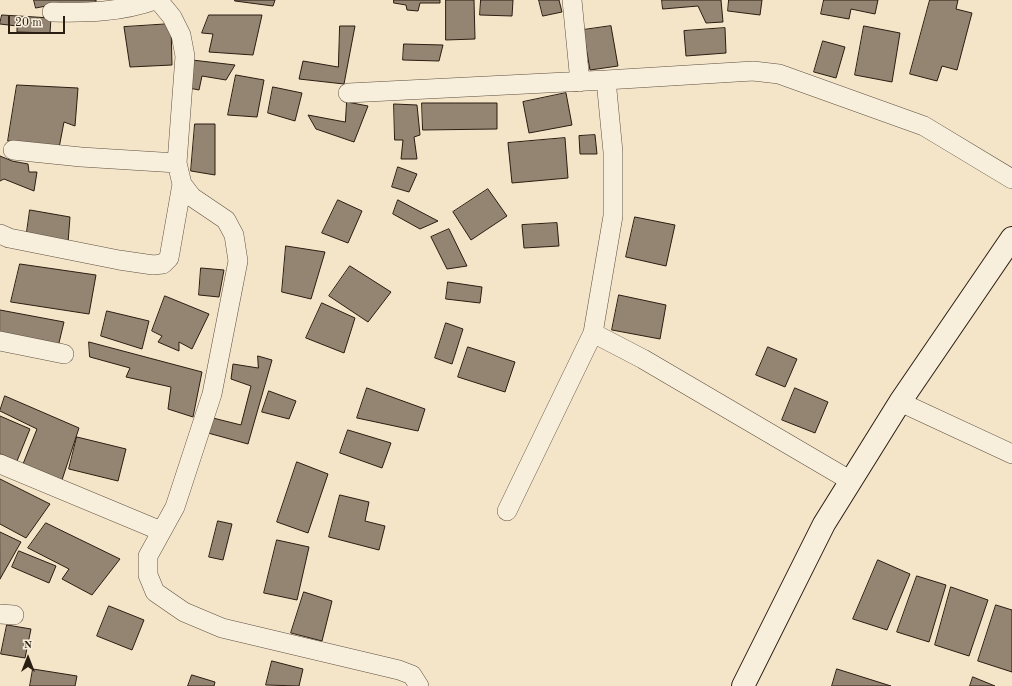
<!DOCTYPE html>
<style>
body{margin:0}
#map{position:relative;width:1012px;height:686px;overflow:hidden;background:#f4e5c9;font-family:"Old Standard TT",serif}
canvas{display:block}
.north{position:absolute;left:8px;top:638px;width:40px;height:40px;-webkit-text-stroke:3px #f8eedc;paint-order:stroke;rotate:0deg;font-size:11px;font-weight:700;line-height:16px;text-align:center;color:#2a1d11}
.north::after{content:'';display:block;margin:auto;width:14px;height:18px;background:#2a1d11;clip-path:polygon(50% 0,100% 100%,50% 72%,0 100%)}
.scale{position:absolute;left:8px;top:16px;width:57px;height:18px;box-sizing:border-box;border:2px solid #2a1d11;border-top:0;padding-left:5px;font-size:12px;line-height:14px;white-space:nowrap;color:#2a1d11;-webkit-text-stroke:3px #f8eedc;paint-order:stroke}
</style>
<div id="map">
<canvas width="1012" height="686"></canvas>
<div class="north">N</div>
<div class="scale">20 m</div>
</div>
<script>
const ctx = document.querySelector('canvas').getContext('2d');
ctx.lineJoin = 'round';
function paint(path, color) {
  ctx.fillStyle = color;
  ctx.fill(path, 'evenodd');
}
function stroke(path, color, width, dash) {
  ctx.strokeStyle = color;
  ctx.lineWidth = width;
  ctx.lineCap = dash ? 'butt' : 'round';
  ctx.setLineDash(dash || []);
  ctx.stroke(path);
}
const building = new Path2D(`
 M34 0H96V2L61 9V3L36 8Z
 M235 0H275L273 6 235 1Z
 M394 0H440V3H420L418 11 407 10 406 5 394 3Z
 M446 0H474L475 39 446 40Z
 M481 0H513L512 16 480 15Z
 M539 0H559L562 12 543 16Z
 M662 0H721L723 22 706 23 698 6 663 9Z
 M729 0H762L760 15 728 11Z
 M824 0H878L875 14 851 9 849 19 821 14Z
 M930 0H958L956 9 972 13 957 70 942 66 937 81 910 74Z
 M2 15 51 18 50 33 17 32V26L0 24Z
 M209 15H262L253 55 209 52 213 34 202 33Z
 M171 24 172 65 130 67 124 27Z
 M340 26H355L344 84 299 79 303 61 338 67Z
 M611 26 618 66 590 70 583 30Z
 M864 26 900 33 892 82 855 75Z
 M725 28 726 53 686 56 684 31Z
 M823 41 845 47 836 78 814 72Z
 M404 44 443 45 439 61 403 60Z
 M192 60 235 65 226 80 202 76 199 90 189 88Z
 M236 75 264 80 257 117 228 115Z
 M17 85 78 88 75 126 64 122 59 148 8 141Z
 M273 87 302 93 295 121 268 113Z
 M566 93 572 125 529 133 523 102Z
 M347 102 368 106 354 142 316 129 308 115 345 122Z
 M422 103H497V129L423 130Z
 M394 104 417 105 420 135 414 137 417 159H401L403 140H395Z
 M195 124H215V175L191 171Z
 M595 135 597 154H580L579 136Z
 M565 138 568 178 512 183 508 143Z
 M0 156 12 161 28 164 29 172H37L34 191 4 179 0 181Z
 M398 167 417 174 409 192 392 187Z
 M488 189 507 216 471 240 453 212Z
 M338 200 362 211 348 243 322 233Z
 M398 200 438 221 420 229 393 214Z
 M30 210 70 217 68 243 26 239Z
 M635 217 675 225 666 266 626 257Z
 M557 223 559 246 524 248 522 225Z
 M449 229 467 266 447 269 431 237Z
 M286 246 325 252 311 299 282 292Z
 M20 264 96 275 89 314 11 302Z
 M350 266 391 292 368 322 329 296Z
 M201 268 224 270 219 297 199 295Z
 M448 282 482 287 480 303 446 299Z
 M619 295 666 305 660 339 612 330Z
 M165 296 209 314 192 349 179 342V351L158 342 162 336 152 331Z
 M322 303 355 318 344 353 306 338Z
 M0 310 64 322 57 351 0 337Z
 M107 311 149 321 142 349 101 336Z
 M446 323 463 329 452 364 435 358Z
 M89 342 202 372 193 417 168 409 171 387 126 377 130 368 90 357Z
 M468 347 515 362 505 392 458 377Z
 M768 347 797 359 785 387 756 375Z
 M258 356 272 360 248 444 208 433 213 418 241 425 251 386 231 379 233 364 258 368Z
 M367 388 425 409 418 431 357 418Z
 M795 388 828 402 815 433 782 420Z
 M269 391 296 401 289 419 262 412Z
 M5 396 79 428 62 480 23 464 37 429 0 411Z
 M0 416 30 429 17 461 0 454Z
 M348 430 391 443 382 468 340 453Z
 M77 437 126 449 118 481 69 469Z
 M297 462 328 474 308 533 277 522Z
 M0 479 50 504 26 538 0 524Z
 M340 495 369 502 365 521 385 526 379 550 329 537Z
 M218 521 232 524 223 560 209 557Z
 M46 523 120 559 92 595 62 579 69 569 28 548Z
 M0 532 21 542 0 579Z
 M277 540 309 547 297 600 264 593Z
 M19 551 56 566 49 583 12 567Z
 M878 560 910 574 887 630 853 619Z
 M917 576 946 585 929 642 897 632Z
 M951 587 988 600 969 656 935 645Z
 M304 592 332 601 322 641 291 633Z
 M996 605 1012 610V672L978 661Z
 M109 606 144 620 132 650 97 636Z
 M7 625 31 629 25 658 1 654Z
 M272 661 303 669 299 686 266 685Z
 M33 669 77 676 75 686H30Z
 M837 669 891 686H832Z
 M192 675 215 682 214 686H188Z
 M973 677 995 686H970Z`);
paint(building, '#938571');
stroke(building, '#2a1d11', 1);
const street = new Path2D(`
 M158 0 172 17 181 35 185 56 177 163 182 184 192 197 226 220 234 235 238 261 212 394 175 507 148 556V575L155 592 184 612 222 628 399 670 412 675 419 686
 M572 0 580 82
 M52 12C87 13 121 12 155 0
 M348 93 606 80 753 71 779 74 924 126 1012 179
 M13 150 81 157 177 163
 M0 234 9 238 119 260 153 265 163 264 169 258 182 184
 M593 333 643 359 851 481
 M0 341 64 354
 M900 402 1012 454
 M0 464 161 531
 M507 511 593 333 613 216V152L606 80
 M0 614 14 615`);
const secondary = new Path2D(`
 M743 686 824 524 900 402 1012 238`);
stroke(street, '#5c4f3f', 20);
stroke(secondary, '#2a1d11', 24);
stroke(street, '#f8eedc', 19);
stroke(secondary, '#f8eedc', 22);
</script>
